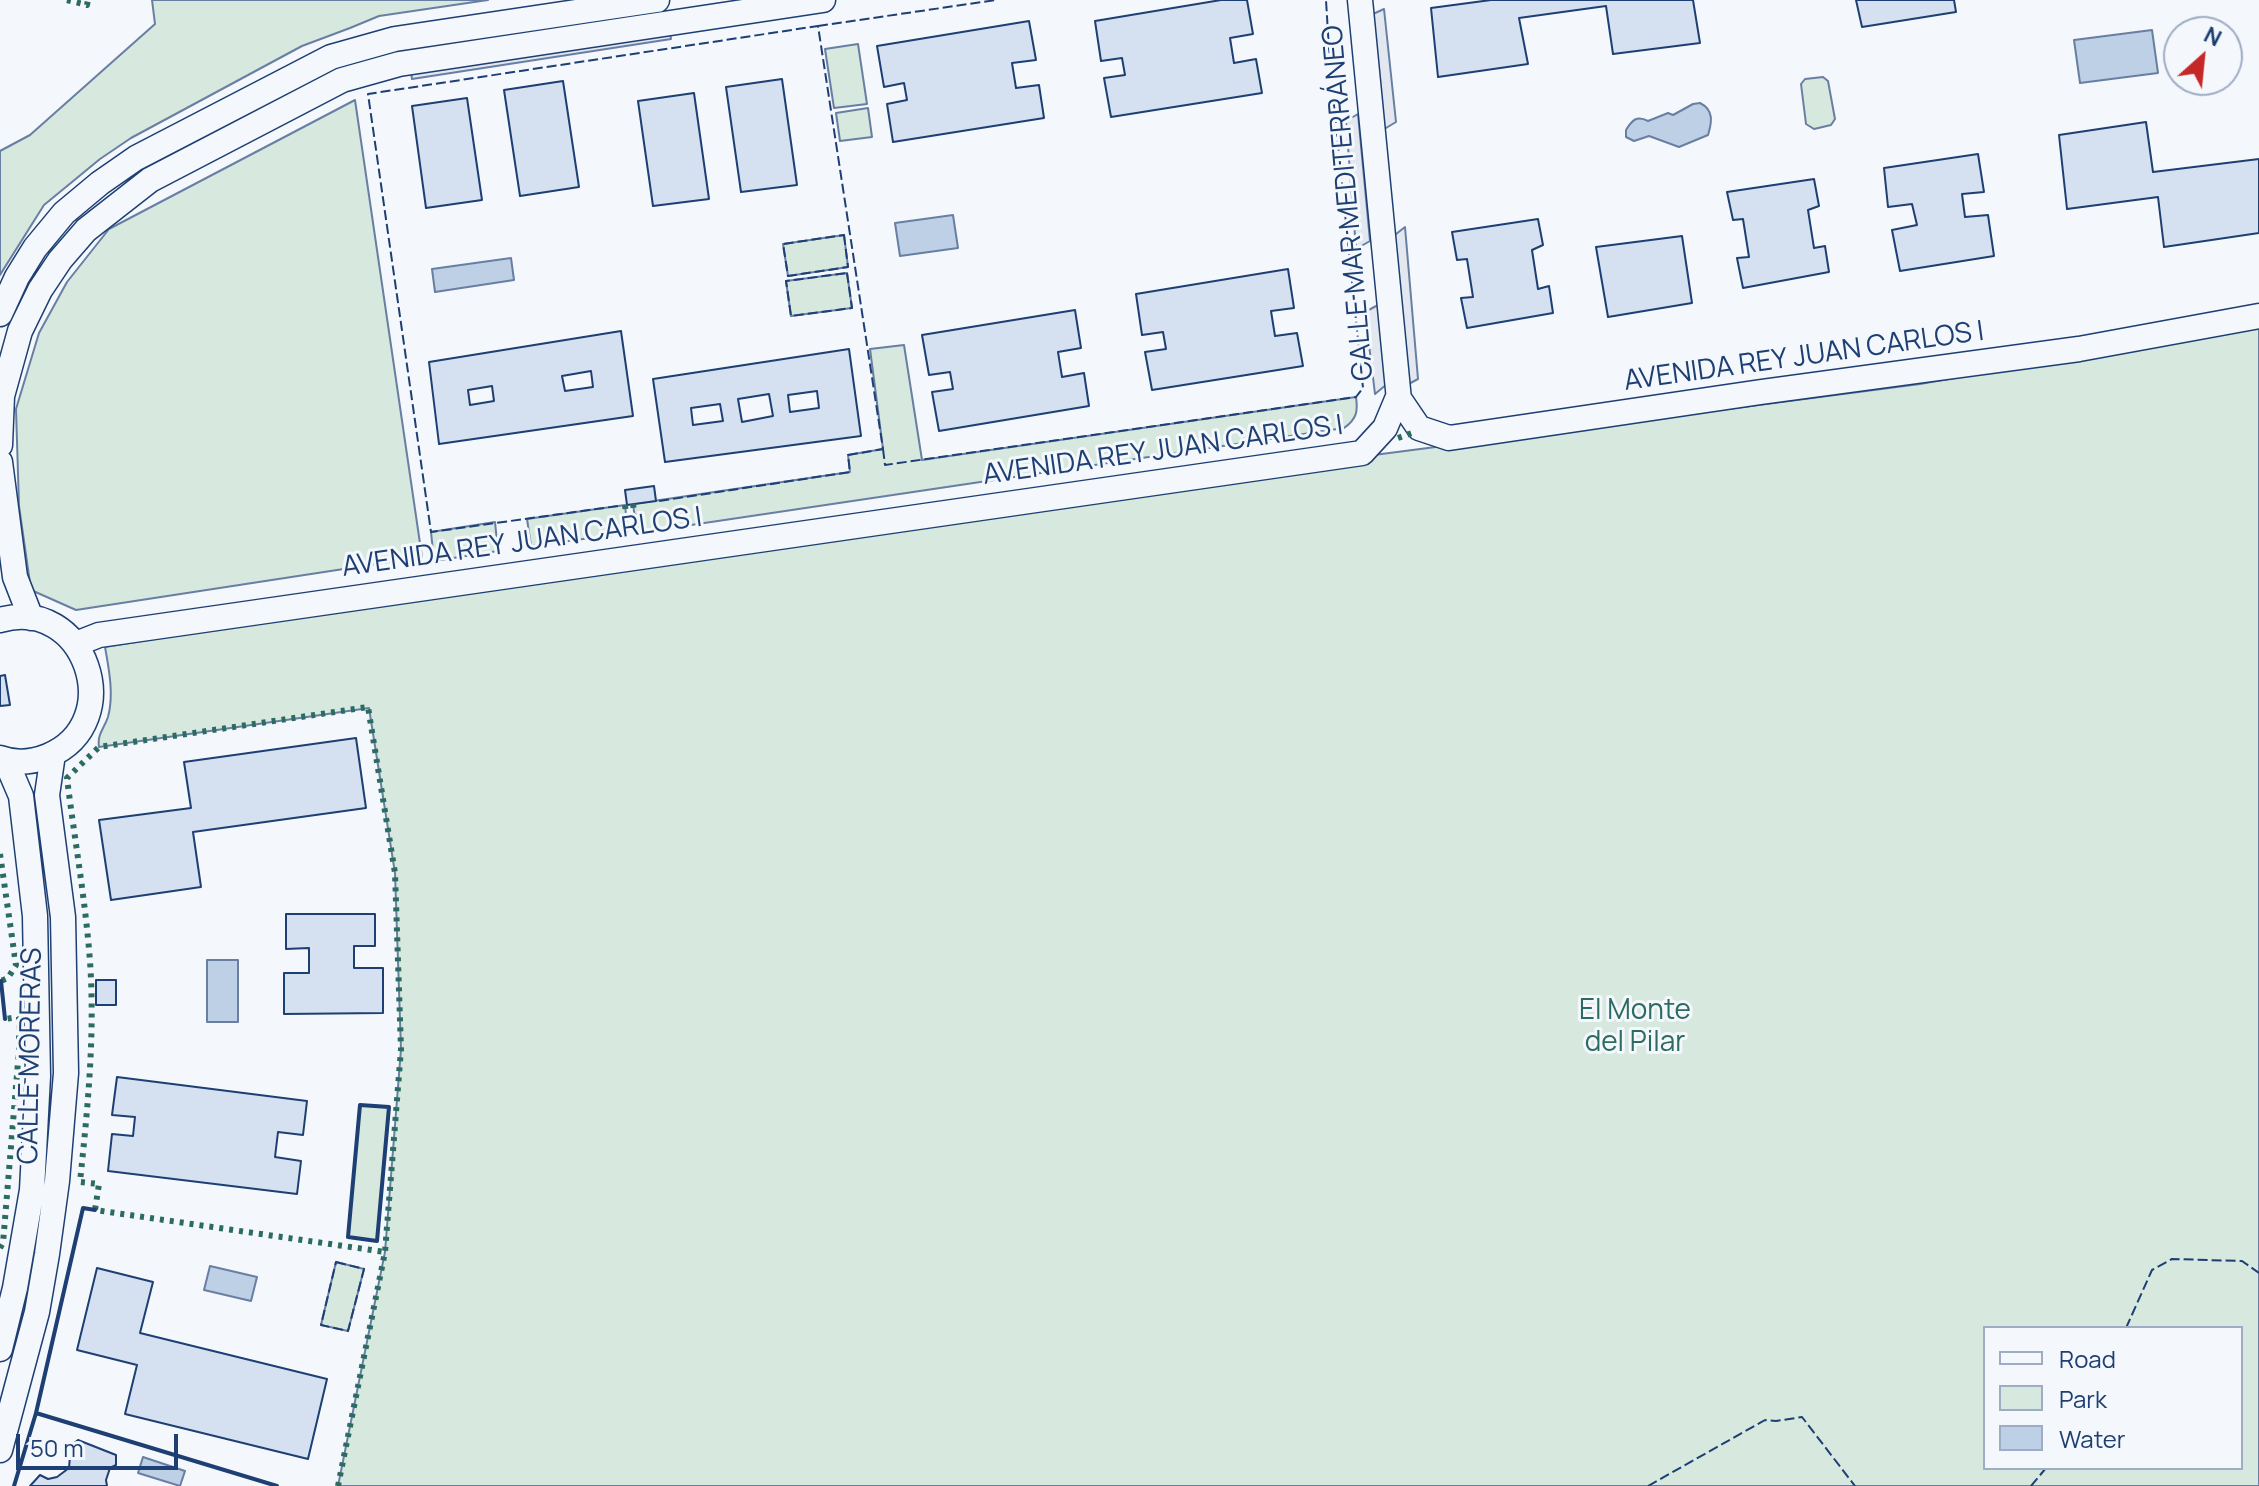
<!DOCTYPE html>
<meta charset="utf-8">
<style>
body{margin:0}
#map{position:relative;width:2259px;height:1486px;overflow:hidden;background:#f4f7fb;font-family:Manrope,sans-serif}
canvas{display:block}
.legend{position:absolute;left:1983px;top:1326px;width:260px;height:144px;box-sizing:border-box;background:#f4f7fb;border:2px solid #9eadc5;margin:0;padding:10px 14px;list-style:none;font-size:24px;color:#1d3f73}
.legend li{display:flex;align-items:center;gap:16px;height:40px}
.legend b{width:40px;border:2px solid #9eadc5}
.north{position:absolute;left:2163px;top:16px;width:80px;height:80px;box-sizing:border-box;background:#f4f7fb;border:2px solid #9eadc5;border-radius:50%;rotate:27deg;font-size:22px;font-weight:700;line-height:32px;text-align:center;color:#1d3f73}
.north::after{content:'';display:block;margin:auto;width:28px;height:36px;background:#c62828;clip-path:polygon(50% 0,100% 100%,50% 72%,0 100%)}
.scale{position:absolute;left:16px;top:1434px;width:162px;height:36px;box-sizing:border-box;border:4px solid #1d3f73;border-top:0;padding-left:10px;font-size:24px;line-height:28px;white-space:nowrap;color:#1d3f73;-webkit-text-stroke:6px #f4f7fb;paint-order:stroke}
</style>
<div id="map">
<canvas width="2259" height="1486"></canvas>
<ul class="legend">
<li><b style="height:10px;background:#f4f7fb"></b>Road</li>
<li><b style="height:22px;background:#d7e8df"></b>Park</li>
<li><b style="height:22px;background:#bed0e5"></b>Water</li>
</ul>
<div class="north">N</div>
<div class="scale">50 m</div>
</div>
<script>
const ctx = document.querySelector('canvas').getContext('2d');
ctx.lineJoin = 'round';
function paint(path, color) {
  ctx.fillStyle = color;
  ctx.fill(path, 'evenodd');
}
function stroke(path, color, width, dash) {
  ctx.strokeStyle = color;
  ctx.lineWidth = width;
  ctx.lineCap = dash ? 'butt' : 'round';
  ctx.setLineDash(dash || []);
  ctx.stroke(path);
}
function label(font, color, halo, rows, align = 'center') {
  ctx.font = font + ' Manrope,sans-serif';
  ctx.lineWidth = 6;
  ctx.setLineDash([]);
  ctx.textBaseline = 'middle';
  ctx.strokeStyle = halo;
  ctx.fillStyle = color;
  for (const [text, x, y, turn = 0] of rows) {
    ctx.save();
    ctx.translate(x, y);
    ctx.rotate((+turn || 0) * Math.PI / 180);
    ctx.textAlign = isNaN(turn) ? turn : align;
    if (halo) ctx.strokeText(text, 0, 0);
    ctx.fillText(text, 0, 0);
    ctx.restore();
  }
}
const green = new Path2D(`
 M152 0H488L379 16 350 28 302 46 131 138 100 159 44 205 0 275V151L30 135 155 24Z
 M858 44 867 104 834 108 825 49Z
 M1823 77 1828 81 1835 119 1831 125 1814 129 1806 124 1801 84 1805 79Z
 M355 100 422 557 76 610 31 590 19 506 16 409 39 333 67 282 109 229Z
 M868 108 872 137 840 141 836 113Z
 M844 235 848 267 788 276 783 244Z
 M847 273 852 308 791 316 786 281Z
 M2259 325V1486H338L385 1252 401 1049 395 873 369 708 99 747C97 734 104 729 108 717 114 695 109 669 105 647L401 599 1374 455 1920 384ZM1985 1328H2241V1468H1985Z
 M904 345 922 460 1356 397C1358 411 1357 419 1344 428L637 533 633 504 850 472 848 455 883 449 870 349Z
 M625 505 628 533 531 546 527 519Z
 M495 522 498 551 434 561 431 532Z
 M360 1105 389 1107 377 1241 348 1237Z
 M336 1262 364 1269 348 1331 321 1325Z`);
paint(green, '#d7e8df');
stroke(green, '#687fa3', 2);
const parking = new Path2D(`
 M1384 9 1396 122 1381 131 1373 14Z
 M670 33 671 39 412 79 411 73Z
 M1358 114 1370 241 1356 249 1346 121Z
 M1405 227 1418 379 1405 386 1391 238Z
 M1378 305 1387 384 1375 394 1365 312Z`);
paint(parking, '#e3e8f0');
stroke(parking, '#687fa3', 2);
const water = new Path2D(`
 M2152 30 2158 73 2080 83 2074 40Z
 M1700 103C1714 110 1712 122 1708 135L1679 147 1649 136 1634 141 1626 137V130C1632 120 1637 115 1648 121L1668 113 1673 115 1693 104Z
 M953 215 958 248 900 256 895 223Z
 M511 258 514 280 435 292 432 269Z
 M207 960H238V1022H207Z
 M210 1266 257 1277 251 1301 204 1290Z
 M143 1457 185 1471 180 1486 138 1473Z`);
paint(water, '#bed0e5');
stroke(water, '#687fa3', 2);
const building = new Path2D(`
 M1221 0H1247L1253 34 1230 38 1234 63 1256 59 1262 93 1111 117 1104 78 1125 75 1122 58 1101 61 1095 21Z
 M1491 0H1693L1700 43 1613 54 1606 6 1519 18 1528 64 1438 77 1431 8Z
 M1856 0H1954L1956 12 1862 27Z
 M1029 21 1036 60 1012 63 1016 88 1039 85 1044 118 893 142 887 104 907 100 904 83 884 87 877 46Z
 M782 79 797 185 741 192 726 87Z
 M563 81 579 187 520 196 504 90Z
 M694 93 709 199 653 206 638 101Z
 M467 98 482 200 426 208 412 106Z
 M2146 122 2153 172 2259 159V233L2164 247 2158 197 2067 209 2059 135Z
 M1978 154 1984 192 1962 194 1965 217 1988 215 1994 256 1900 271 1892 230 1917 225 1912 204 1888 207 1884 168Z
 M1814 179 1819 206 1808 210 1814 248 1825 246 1829 272 1743 288 1737 258 1749 257 1743 219 1733 220 1727 192Z
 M1538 219 1543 245 1532 250 1538 289 1549 286 1553 313 1467 328 1461 298 1473 297 1467 259 1457 260 1452 232Z
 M1682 236 1692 303 1608 317 1596 247Z
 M1288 269 1294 308 1271 311 1275 336 1297 333 1303 366 1152 390 1145 352 1166 349 1163 332 1142 335 1136 294Z
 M1075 310 1081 348 1058 352 1062 377 1084 373 1089 406 939 431 932 392 953 389 950 372 929 375 922 335Z
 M621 331 633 416 439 444 429 362ZM591 371 593 387 565 391 562 376ZM492 386 494 401 470 405 468 390Z
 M849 349 861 436 665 462 653 379ZM817 391 819 408 790 412 788 395ZM769 394 773 416 742 422 738 399ZM720 404 723 421 693 425 691 408Z
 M654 486 656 501 627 505 625 490Z
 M5 675 10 705 0 706V676Z
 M356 738 366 808 193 832 201 887 111 900 99 820 191 808 184 762Z
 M286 914H375V946H354V968H383V1013L284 1014V973H309V948L286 949Z
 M96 980H116V1005H96Z
 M117 1077 307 1101 303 1135 278 1132 275 1157 301 1161 297 1194 108 1171 112 1134 133 1136 135 1117 112 1115Z
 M97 1268 153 1282 140 1333 327 1379 308 1459 125 1414 137 1365 77 1350Z
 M78 1440 116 1455V1465L110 1468 106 1480 107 1486H30L40 1475 48 1479 57 1477 69 1468 70 1456 67 1449Z`);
paint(building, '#d5e0f0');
stroke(building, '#1d3f73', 2);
const minor = new Path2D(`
 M1360 0 1399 400
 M0 314 17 277 35 248 64 213 100 183 136 158 331 57 395 39 657 0
 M1398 397 1419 428 1449 438 1761 392 2079 349 2259 316
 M0 445 2 396 20 331 40 290 60 260 86 230 150 180 342 80 399 64 823 0
 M0 462 15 577 31 618
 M0 620C85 595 129 722 48 756 33 762 16 764 0 758
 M76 644 99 635 1362 453 1385 428 1398 397
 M0 1349 15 1288 32 1190 38 1076 35 916 21 796 6 761
 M0 1450 37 1312 47 1254 57 1181 66 1073 63 917 47 795 53 754`);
stroke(minor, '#1d3f73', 27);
stroke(minor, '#f4f7fb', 24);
stroke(new Path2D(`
 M67 0 87 5 88 0
 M1398 438 1412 433
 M633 504 637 533
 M625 505 628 533
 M0 854 16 965 8 978 1 981
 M0 1248 3 1243 19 1050V1017L5 1019
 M338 1486 385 1252 401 1049 395 873 368 707 99 747 67 778C74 835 84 892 89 949 96 1026 88 1105 80 1182L99 1184 95 1210 385 1252`), '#2c6c60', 6, [4, 6]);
stroke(new Path2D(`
 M818 26 996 0
 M844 235 848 267 788 276 783 244Z
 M847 273 852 308 791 316 786 281Z
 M883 449 885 465 1356 397 1363 388 1330 66 1326 0
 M618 506 431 532 368 94 818 26 883 449 848 455 850 472 659 501
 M336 1262 364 1269 348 1331 321 1325Z
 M2126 1328 2152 1270 2172 1259 2242 1261 2259 1273
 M1648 1486 1765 1420 1776 1421 1802 1417 1855 1486
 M2031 1486 2046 1468`), '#1d3f73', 2, [10, 4]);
stroke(new Path2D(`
 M1 981 5 1019
 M360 1105 389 1107 377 1241 348 1237Z
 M95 1210 83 1208 36 1413 277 1486
 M14 1486 36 1413`), '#1d3f73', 4);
label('28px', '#1d3f73', '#f4f7fb', [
 ["CALLE MAR MEDITERRÁNEO",1349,203,-95],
 ["AVENIDA REY JUAN CARLOS I",1804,357,-8],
 ["AVENIDA REY JUAN CARLOS I",1163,451,-8],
 ["AVENIDA REY JUAN CARLOS I",522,543,-8],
 ["CALLE MORERAS",31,1056,-89]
]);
label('28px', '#2c6c60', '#f4f7fb', [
 ["El Monte",1635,1011],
 ["del Pilar",1635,1043]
]);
</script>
